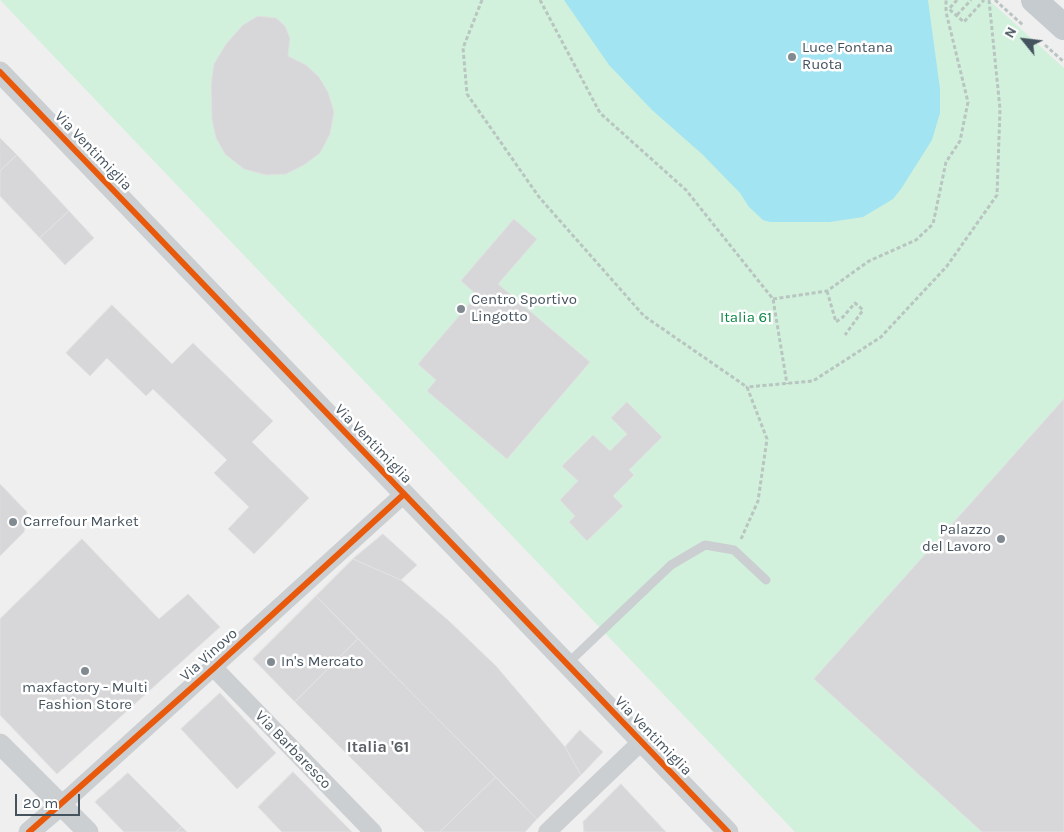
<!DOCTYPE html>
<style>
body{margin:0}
#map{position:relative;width:1064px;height:832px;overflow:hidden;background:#f0efef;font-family:Karla,sans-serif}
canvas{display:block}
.north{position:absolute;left:999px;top:15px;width:50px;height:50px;-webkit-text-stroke:4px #fff;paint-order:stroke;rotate:299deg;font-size:14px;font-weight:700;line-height:20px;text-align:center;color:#45535e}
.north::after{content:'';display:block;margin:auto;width:18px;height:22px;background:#45535e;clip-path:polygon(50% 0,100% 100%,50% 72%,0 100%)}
.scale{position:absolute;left:15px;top:794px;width:65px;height:22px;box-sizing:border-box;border:2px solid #45535e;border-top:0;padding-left:6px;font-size:15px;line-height:18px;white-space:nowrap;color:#45535e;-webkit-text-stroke:4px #fff;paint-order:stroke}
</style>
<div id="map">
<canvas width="1064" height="832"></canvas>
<div class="north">N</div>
<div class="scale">20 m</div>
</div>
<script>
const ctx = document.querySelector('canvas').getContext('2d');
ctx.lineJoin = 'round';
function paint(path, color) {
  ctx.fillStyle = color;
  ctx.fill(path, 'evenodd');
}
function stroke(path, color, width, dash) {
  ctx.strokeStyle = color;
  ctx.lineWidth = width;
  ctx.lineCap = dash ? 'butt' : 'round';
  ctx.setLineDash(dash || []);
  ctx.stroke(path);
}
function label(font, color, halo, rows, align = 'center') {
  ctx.font = font + ' Karla,sans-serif';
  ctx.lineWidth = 5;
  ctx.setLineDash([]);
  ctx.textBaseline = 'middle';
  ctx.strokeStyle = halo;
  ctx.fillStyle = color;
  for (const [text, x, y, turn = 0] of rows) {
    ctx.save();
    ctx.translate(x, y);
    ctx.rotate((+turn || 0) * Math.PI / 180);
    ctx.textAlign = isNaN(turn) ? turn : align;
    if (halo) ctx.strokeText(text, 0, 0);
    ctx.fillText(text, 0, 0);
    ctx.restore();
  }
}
paint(new Path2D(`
 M0 0H989L1064 68V832H795Z`), '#d2f1dc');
paint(new Path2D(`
 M564 0H928L940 89V113L932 140 901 189 893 199 863 217 830 222H770L763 220 749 207 740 193 702 154 652 110 609 65Z`), '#a3e4f2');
const building = new Path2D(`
 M258 16 276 18 285 26 290 38 288 56 306 65 319 77 328 92 334 112 330 134 320 153 304 165 286 174 266 175 244 169 225 154 216 138 212 120 211 84 214 64 226 44 243 25Z
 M0 138 17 155 0 171Z
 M17 155 69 211 40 238 0 196V171Z
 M69 211 94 238 65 265 40 238Z
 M514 219 537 239 498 284 590 362 507 459 427 391 436 380 418 364 477 295 461 281Z
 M112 305 172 364 193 343 273 421 252 442 309 498 254 554 228 529 249 507 214 473 227 460 153 389 146 396 107 358 90 376 66 353Z
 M1064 399V832H982L814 679Z
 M627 402 662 437 629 470 634 475 613 496 623 506 587 541 569 522 575 516 560 500 578 481 562 466 593 435 610 451 627 434 611 418Z
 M0 484 27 512 24 532 0 556Z
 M383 534 417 565 401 580 353 559Z
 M82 539 159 619 188 594 220 627 57 774 0 715V619Z
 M353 559 401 580 449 621 496 666 565 747 581 775 537 819 316 596Z
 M316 596 358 639 295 702 253 659Z
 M358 639 496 777 440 832H425L295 702Z
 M220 693 276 753 237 789 181 729Z
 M580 730 603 752 581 775 565 747Z
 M293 772 352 832H282L258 807Z
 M128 773 182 827 176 832H124L95 802Z
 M496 777 537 819 525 832H440Z
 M621 784 666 832H584L583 822Z
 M182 827 187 832H176Z`);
paint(building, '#d7d7d9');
stroke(building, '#e1e1e2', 1);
stroke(new Path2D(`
 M482 0 463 48 467 94 539 197 644 316 747 387
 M540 0 600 113 686 190 773 299 787 384
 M957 0 949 9 964 22 984 0
 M995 0 1024 26
 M957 15 971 0
 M1045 45 1064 62
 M827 291 836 322 843 317 855 303 863 310 845 335
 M773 299 827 291 869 261 916 240 933 224 946 162 960 141 968 102 946 12V0
 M741 539 758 501 767 439 747 387 813 381 881 337 947 266 997 195 1000 109 989 0`), '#b8c5c0', 3, [4, 2.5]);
stroke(new Path2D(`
 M567 664 671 565 705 545 734 550 766 580`), '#cbcfd1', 9);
stroke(new Path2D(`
 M214 668 373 832
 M61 805 404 494
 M547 832 641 742`), '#cbcfd1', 18);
stroke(new Path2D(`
 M0 72 728 832
 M0 744 88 832
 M29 832 61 805`), '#cbcfd1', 21);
stroke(new Path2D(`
 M1034 0 1064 27`), '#c6cbcf', 26);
stroke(new Path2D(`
 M0 72 728 832
 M29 832 214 668 404 494`), '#e8590c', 6);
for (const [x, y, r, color] of [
 [792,57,5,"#818a91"],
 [461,309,5,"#818a91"],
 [13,522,5,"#818a91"],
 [1001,539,5,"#818a91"],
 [271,662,5,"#818a91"],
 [85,671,5,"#818a91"]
]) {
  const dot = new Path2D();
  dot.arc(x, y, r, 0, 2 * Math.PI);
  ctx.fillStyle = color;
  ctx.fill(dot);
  stroke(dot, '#fff', 2);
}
label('15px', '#45535e', '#fff', [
 ["Luce Fontana",802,48],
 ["Ruota",802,65],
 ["Centro Sportivo",471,300],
 ["Lingotto",471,317],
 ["Carrefour Market",23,522],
 ["Palazzo",991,530,"right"],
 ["del Lavoro",991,547,"right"],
 ["In's Mercato",281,662],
 ["maxfactory - Multi",85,688,"center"],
 ["Fashion Store",85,705,"center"]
], 'left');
label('15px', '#45535e', '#fff', [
 ["Via Ventimiglia",93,151,46],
 ["Via Ventimiglia",373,444,46],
 ["Via Vinovo",209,655,-42],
 ["Via Ventimiglia",653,736,46],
 ["Via Barbaresco",293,750,46]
]);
label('15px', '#0f8647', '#fff', [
 ["Italia 61",746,318]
]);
label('bold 16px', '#5a5f64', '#fff', [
 ["Italia '61",378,747]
]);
</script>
